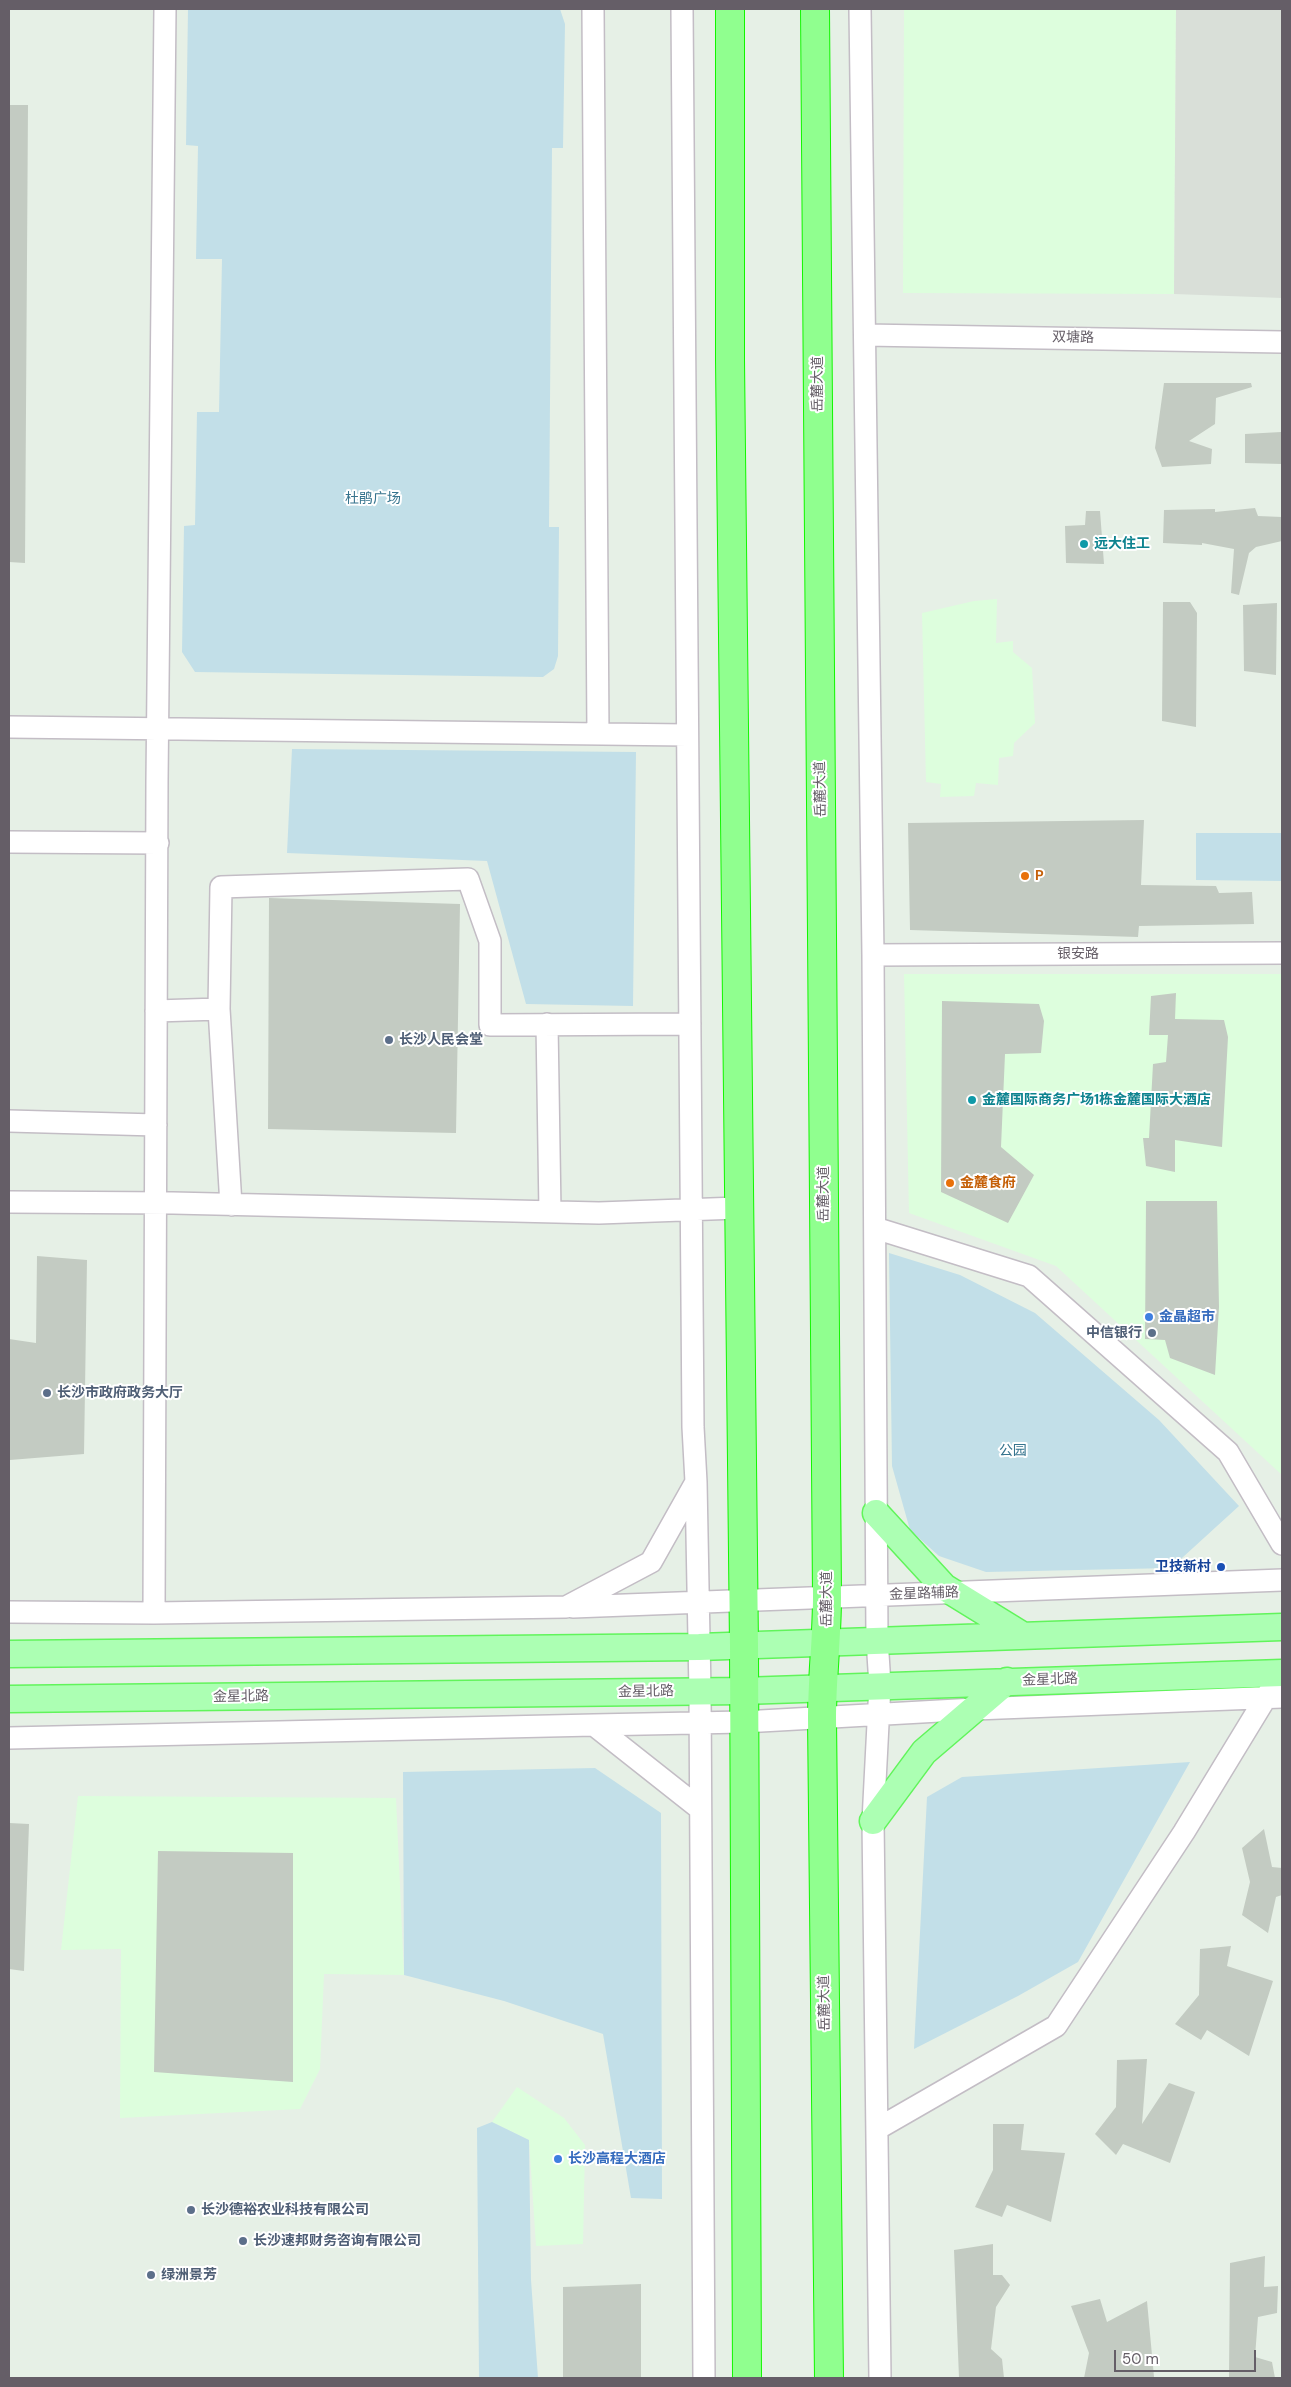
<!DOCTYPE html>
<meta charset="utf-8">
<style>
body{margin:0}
#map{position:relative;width:1291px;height:2387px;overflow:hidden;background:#e6f0e6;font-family:"DM Sans",sans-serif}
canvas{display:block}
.frame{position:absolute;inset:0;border:10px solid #655e67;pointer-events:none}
.scale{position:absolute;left:1114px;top:2350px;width:142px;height:22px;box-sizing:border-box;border:2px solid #655e67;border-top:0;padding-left:6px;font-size:15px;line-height:18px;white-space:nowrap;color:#655e67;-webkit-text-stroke:4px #fff;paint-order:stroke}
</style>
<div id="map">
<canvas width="1291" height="2387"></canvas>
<div class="frame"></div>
<div class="scale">50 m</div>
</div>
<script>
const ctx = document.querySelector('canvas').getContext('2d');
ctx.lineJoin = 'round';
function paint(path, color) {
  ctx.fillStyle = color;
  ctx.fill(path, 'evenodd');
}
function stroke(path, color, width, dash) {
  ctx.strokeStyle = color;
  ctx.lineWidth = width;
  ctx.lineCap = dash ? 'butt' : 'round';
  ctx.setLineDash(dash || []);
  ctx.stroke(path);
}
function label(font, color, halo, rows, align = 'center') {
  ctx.font = font + ' "DM Sans","Noto Sans SC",sans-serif';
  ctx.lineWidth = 4;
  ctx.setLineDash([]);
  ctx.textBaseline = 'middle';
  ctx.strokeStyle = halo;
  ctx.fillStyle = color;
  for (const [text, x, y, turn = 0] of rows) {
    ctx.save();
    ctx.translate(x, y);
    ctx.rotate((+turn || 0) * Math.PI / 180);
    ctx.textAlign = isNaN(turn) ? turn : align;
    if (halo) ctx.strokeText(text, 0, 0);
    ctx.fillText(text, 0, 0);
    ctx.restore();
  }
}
paint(new Path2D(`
 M904 9H1176L1174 294 903 293Z
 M997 599 996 643 1013 641V652L1032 668 1035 723 1014 743 1013 756 999 758 998 785 976 783 974 796 940 797 941 784 926 782 922 613 974 601Z
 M904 974H1282V1475L1056 1266 909 1213Z
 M78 1796 396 1798 404 1975 324 1974 320 2069 300 2109 120 2118 121 1949 61 1950Z
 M517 2087 564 2118 585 2145 583 2244 536 2246 529 2140 492 2122Z`), '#ddfedd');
paint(new Path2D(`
 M1176 9H1282V298L1174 294Z`), '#d9dfd8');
paint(new Path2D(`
 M188 9H560L565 24 563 148H552L549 527H559L558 656 554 669 543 677 195 672 182 652 184 526 195 525 197 412H219L222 259H196L198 146 186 145Z
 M292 749 636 752 633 1006 526 1004 487 861 287 853Z
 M1196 833H1282L1281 881 1196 880Z
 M889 1253 960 1275 1035 1313 1159 1420 1239 1506 1171 1568 986 1572 939 1556 910 1530 892 1466Z
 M1190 1762 1078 1962 1018 1996 914 2049 927 1797 962 1777Z
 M595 1768 661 1813 662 2199 631 2198 603 2034 504 2001 404 1975 403 1772Z
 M492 2122 529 2140 531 2280 538 2378H479L477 2128Z`), '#c2dfe8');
paint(new Path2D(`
 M9 105H28L25 563 9 562Z
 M1164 383H1251L1252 387 1216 398 1215 424 1189 441 1212 449 1211 464 1162 467 1155 448Z
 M1281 432 1282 464 1245 463V434Z
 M1255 508 1258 516 1282 517V541L1256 547 1249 553 1239 595 1231 593 1234 549 1202 543V545L1163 543 1164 510 1215 509V512Z
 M1086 511H1100L1104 564 1066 563 1065 526 1085 525Z
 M1163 602H1190L1197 613 1196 727 1162 721Z
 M1277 603 1276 675 1244 671 1243 605Z
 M1144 820 1141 885 1216 886 1219 893 1252 892 1254 924 1139 926 1138 937 910 930 908 823Z
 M269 898 460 904 456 1133 268 1129Z
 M1176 993 1175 1019 1224 1020 1228 1037 1222 1147 1175 1140V1172L1146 1166 1143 1138H1149L1153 1064 1166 1062 1168 1035H1149L1151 996Z
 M942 1001 1039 1004 1044 1021 1041 1053 1005 1054 1001 1147 1034 1175 1008 1223 941 1192Z
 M1146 1201H1217L1219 1307 1215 1375 1170 1358 1165 1340 1145 1339Z
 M37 1256 87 1260 84 1454 10 1460 9 1339 36 1343Z
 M9 1823 29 1824 24 1971 9 1969Z
 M1264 1829 1272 1867 1282 1868V1895L1276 1897 1268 1933 1242 1915 1250 1882 1242 1848Z
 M158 1851 293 1853V2082L154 2072Z
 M1231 1946 1227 1966 1273 1981 1249 2056 1207 2030 1201 2040 1175 2024 1199 1995 1200 1949Z
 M1147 2059 1142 2124 1169 2083 1195 2092 1170 2163 1123 2144 1116 2155 1095 2134 1116 2107 1117 2060Z
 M993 2124H1024L1021 2150 1065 2153 1051 2222 1007 2205 1002 2217 975 2207 993 2170Z
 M993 2244V2275H1002L1010 2285 996 2307 991 2349 1002 2359 1004 2378H959L954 2250Z
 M1265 2256 1264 2287 1278 2286 1277 2313 1258 2317 1255 2357 1272 2362 1275 2378H1229L1230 2263Z
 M641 2284V2378H563V2287Z
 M1100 2299 1107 2322 1147 2301 1154 2377 1084 2378 1089 2353 1071 2306Z`), '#c3cbc2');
const minor = new Path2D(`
 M593 9 598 734
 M682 9 693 1427 696 1482 700 1692 704 2378
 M860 9 873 955 877 1639 880 1685 873 1821 880 2378
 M865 335 1282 342
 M9 727 687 735
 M9 842 158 843
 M873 955 1282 953
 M156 1011 219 1009
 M547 1024 550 1212
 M9 1121 156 1125
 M9 1202 173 1203 599 1213 738 1208
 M231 1205 219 1009 221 887 468 879 490 941V1025L690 1024
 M875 1228 1029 1276 1228 1452 1282 1544
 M573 1607 1282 1580
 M9 1612 154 1613 566 1607 651 1562 696 1482
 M154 1613 157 781 165 9
 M594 1725 743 1722 975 1709 1282 1697
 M9 1738 594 1725 699 1808
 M877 2129 1056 2026 1184 1832 1271 1689`);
const major = new Path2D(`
 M876 1513 944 1587 1022 1635
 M9 1654 699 1647 1282 1627
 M9 1699 742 1691 1282 1673
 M873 1821 924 1752 1007 1681`);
const highway = new Path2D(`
 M730 9V360L744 1645 747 2378
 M815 9 827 1597C827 1638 822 1678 822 1718L829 2378`);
stroke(minor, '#c3bdc5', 24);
stroke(major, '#61f45b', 29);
stroke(highway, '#12f600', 30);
stroke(minor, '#fff', 21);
stroke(major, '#acffb3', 26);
stroke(highway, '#90ff8f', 28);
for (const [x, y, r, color] of [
 [1084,544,5,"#0f9aa8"],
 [1025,876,5,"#e8710a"],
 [389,1040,5,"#5c6f8a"],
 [972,1100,5,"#0f9aa8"],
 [950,1183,5,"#e8710a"],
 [1149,1317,5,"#3f7fe0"],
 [1152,1333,5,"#5c6f8a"],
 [47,1393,5,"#5c6f8a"],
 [1221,1567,5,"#1a4fb4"],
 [558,2159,5,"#3f7fe0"],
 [191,2210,5,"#5c6f8a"],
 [243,2241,5,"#5c6f8a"],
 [151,2275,5,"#5c6f8a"]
]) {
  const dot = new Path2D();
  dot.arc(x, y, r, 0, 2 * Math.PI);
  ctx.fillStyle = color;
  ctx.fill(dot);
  stroke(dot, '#fff', 2);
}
label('14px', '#655e67', '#fff', [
 ["双塘路",1073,338,1],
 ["岳麓大道",818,384,-90],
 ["岳麓大道",821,789,-91],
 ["银安路",1078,954],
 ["岳麓大道",824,1194,-90],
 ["金星路辅路",924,1594,-2],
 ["岳麓大道",827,1599,-90],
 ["金星北路",1050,1680,-2],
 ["金星北路",646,1692,-1],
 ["金星北路",241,1697,-1],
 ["岳麓大道",825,2003,-91]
]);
label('14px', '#36748e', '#fff', [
 ["杜鹃广场",373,499],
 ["公园",1013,1451]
]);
label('bold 14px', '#0d838f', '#fff', [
 ["远大住工",1094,544],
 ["金麓国际商务广场1栋金麓国际大酒店",982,1100]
], 'left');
label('bold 14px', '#c56008', '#fff', [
 ["P",1035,876],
 ["金麓食府",960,1183]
], 'left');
label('bold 14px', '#4e5e75', '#fff', [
 ["长沙人民会堂",399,1040],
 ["中信银行",1142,1333,"right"],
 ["长沙市政府政务大厅",57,1393],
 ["长沙德裕农业科技有限公司",201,2210],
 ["长沙速邦财务咨询有限公司",253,2241],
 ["绿洲景芳",161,2275]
], 'left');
label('bold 14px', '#366cbe', '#fff', [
 ["金晶超市",1159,1317],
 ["长沙高程大酒店",568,2159]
], 'left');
label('bold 14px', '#164399', '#fff', [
 ["卫技新村",1211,1567]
], 'right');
</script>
